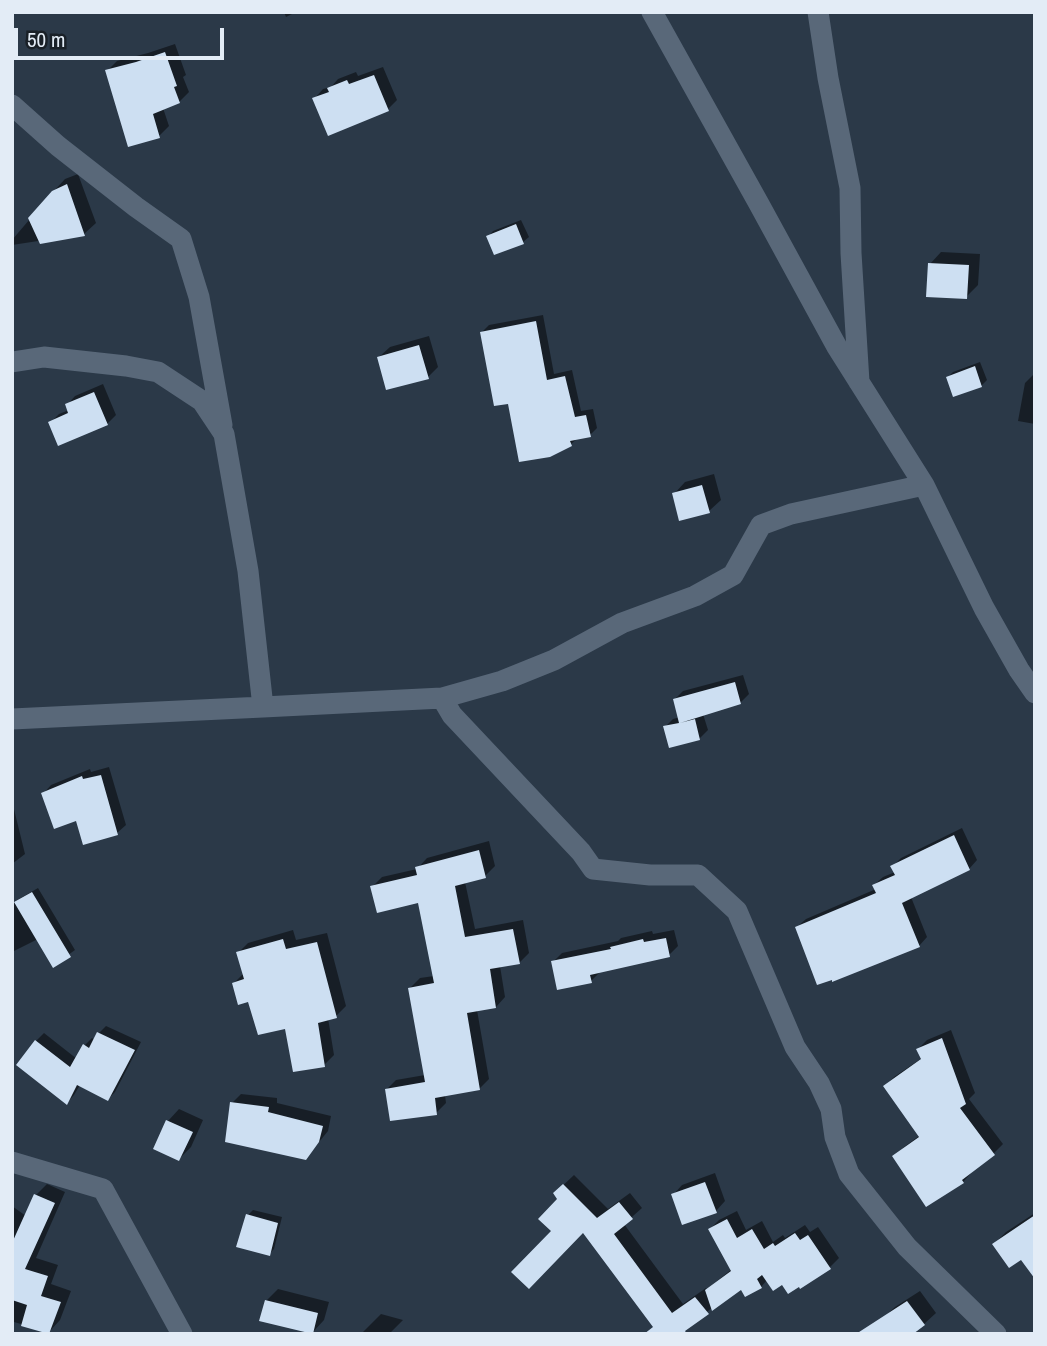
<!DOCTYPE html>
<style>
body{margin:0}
#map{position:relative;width:1047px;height:1346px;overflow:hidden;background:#2b3948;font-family:"Archivo Narrow",sans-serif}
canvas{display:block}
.frame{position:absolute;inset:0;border:14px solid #e3ecf6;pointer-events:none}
.scale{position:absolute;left:14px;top:28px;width:210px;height:32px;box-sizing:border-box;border:4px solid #e3ecf6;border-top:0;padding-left:9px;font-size:21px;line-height:24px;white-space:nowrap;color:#e3ecf6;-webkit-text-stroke:5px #192027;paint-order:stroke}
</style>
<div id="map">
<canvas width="1047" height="1346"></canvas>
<div class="frame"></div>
<div class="scale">50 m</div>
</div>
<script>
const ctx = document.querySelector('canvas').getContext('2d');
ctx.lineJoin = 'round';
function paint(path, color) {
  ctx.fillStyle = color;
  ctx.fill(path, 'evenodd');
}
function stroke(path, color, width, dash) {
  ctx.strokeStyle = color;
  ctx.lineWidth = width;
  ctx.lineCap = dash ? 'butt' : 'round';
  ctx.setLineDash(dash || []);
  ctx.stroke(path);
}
paint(new Path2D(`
 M284 12H296L286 17Z
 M175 44 186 75 183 77 189 92 179 102 163 108 169 126 159 136 107 71 117 61 148 53Z
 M383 67 397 100 388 109 314 99 323 89 331 87 338 79 356 72 358 76Z
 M78 174 96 223 84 234 12 245V240L53 192 65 179Z
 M521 220 529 237 523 242 495 253 488 237 493 231Z
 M941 252 980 254 978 285 966 297 930 264Z
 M543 315 554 374 572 370 581 411 593 409 597 428 590 435 578 438 571 444 510 402 482 332 489 325Z
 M429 336 438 367 428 377 379 357 390 347Z
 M980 362 987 380 981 386 948 377 953 372Z
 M1034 374H1035V424L1018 421 1025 383Z
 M103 384 116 415 107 424 59 444 50 423 59 414 69 410 67 405 75 396Z
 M714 474 721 500 709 511 674 494 685 482Z
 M743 675 749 694 740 703 703 714 708 730 700 738 665 727 673 719 680 717 675 699 683 691Z
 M109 767 126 825 117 833 78 818 43 794 51 785 90 769 91 772Z
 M12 801 25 854 12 864Z
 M962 828 977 860 969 869 911 897 927 937 919 946 797 927 806 919 876 889 874 885 883 877 895 872 892 867 901 858Z
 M489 841 495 866 485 876 465 882 475 929 523 920 529 953 519 963 500 966 505 997 496 1007 477 1010 489 1079 479 1089 445 1095 446 1103 436 1113 386 1090 396 1080 425 1075 410 988 420 978 434 976 419 901 372 887 382 877 417 869 427 858Z
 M38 888 75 950 54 965 38 939 12 952V903Z
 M293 930 296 940 327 933 346 1006 336 1016 328 1018 334 1055 324 1065 286 1026 249 999 234 983 244 973 238 953 248 943Z
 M674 930 678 946 669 955 600 972 591 981 553 962 562 953 618 941 621 938 652 931 653 934Z
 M106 1026 141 1042 115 1092 108 1099 80 1085 74 1095 67 1103 36 1041 44 1033 77 1059 84 1046 92 1038 95 1040 99 1033Z
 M951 1030 975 1093 969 1099 1003 1144 993 1154 971 1171 972 1172 963 1182 895 1156 904 1147 919 1136 885 1086 894 1077 922 1058 918 1049 927 1040Z
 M241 1094 277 1098V1103L331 1116 328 1131 306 1158 232 1103Z
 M179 1109 203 1120 191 1147 179 1159 168 1121Z
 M715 1173 725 1201 716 1211 673 1195 682 1185Z
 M574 1175 608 1209 630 1193 642 1208 624 1224 683 1304 706 1288 707 1289 732 1269 710 1229 719 1220 737 1211 746 1230 762 1221 773 1242 783 1235 785 1238 805 1225 810 1232 818 1227 839 1258 830 1267 801 1287 799 1285 767 1280 761 1287H742L713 1307 679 1334 583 1231H554L560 1199 555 1193Z
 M47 1184 65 1192 36 1258 58 1265 51 1284 71 1291 60 1320 49 1332 14 1322 12 1329V1206L26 1216 36 1195Z
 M253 1210 282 1217 274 1249 269 1254 248 1215Z
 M1035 1213V1261L1022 1258 994 1244 1006 1232Z
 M278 1289 329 1302 324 1320 313 1332 266 1301Z
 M920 1291 936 1313 924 1324 910 1334 883 1318 895 1307Z
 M381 1314 403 1320 389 1334H361Z`), '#0007');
paint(new Path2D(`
 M165 52 177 86 174 87 180 103 153 114 160 138 128 147 105 70 136 62Z
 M374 75 389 111 328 136 312 98 329 92 327 88 347 80 349 84Z
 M67 184 85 236 40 244 28 218 52 191Z
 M516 224 524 244 494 255 486 236Z
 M928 263 969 265 967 299 926 297Z
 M536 321 547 380 565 376 575 417 586 415 591 437 570 441 572 446 550 457 519 462 508 404 494 406 480 332Z
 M419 345 429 379 386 390 377 357Z
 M975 366 982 387 953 397 946 377Z
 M94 392 108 425 58 446 48 422 68 413 65 404Z
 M702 485 710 513 679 521 672 493Z
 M735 682 741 704 680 723 695 719 700 740 669 748 663 726 679 723 673 699Z
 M101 775 118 835 83 845 76 821 54 829 41 793 82 776 83 779Z
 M954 835 970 870 902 903 920 947 832 982V980L817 985 795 927 876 893 872 885 895 875 890 866Z
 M479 850 486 878 455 886 465 937 513 929 520 964 490 969 496 1008 467 1013 480 1090 435 1098 437 1115 390 1121 385 1089 425 1082 408 988 434 983 418 903 377 913 370 886 417 875 415 867Z
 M32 892 71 957 53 968 14 902Z
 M666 938 670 957 590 975 592 983 557 990 551 961 611 949 610 947 643 939 644 942Z
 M283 939 286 949 317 942 337 1018 318 1023 325 1067 293 1072 285 1029 258 1035 248 1002 238 1005 232 983 244 979 236 952Z
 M97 1032 135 1050 108 1101 77 1085 67 1105 16 1065 35 1040 70 1067 83 1044 89 1048Z
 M942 1038 966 1104 960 1108 995 1155 962 1180 964 1183 926 1207 892 1156 919 1137 883 1086 921 1059 916 1049Z
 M230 1102 269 1107 268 1112 323 1126 319 1142 306 1160 225 1142Z
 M166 1120 193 1132 179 1161 153 1149Z
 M705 1182 717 1213 682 1225 671 1194Z
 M563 1184 597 1218 619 1202 633 1219 614 1234 672 1313 695 1297 709 1314 685 1331 687 1334H644L653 1327 583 1233 529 1289 511 1272 551 1231 538 1219 557 1199 553 1193Z
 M34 1194 55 1203 25 1269 48 1276 41 1296 61 1302 49 1334 21 1326 27 1305 12 1300V1243Z
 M246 1214 278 1223 270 1256 236 1247Z
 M1035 1215V1279L1021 1260 1009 1268 992 1244Z
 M727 1219 737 1238 752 1229 764 1249 773 1243 775 1246 795 1233 800 1240 808 1235 831 1269 800 1289 799 1287 788 1294 782 1285 773 1291 762 1275 757 1279 762 1288 745 1297 741 1290 712 1311 705 1290 731 1271 708 1229Z
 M265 1300 318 1313 313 1334 259 1321Z
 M907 1301 925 1325 913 1334H856Z`), '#cddff2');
stroke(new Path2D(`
 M652 12 759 204 837 347 924 485 984 608 1019 670 1035 693
 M818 12 828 78 850 188 851 253 859 382
 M12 105 58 146 136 207 181 239 199 297 222 425
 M12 362 44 357 126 366 158 372 202 401 224 434 248 571 263 707 442 698 502 681 554 660 622 623 695 596 733 575 761 525 791 514 924 485
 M442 698 452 715 581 852 593 869 650 875H698L737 911 795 1047 819 1083 831 1109 835 1137 849 1174 907 1247 996 1334
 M12 719 263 707
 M12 1162 103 1189 182 1334`), '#596879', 21);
</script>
